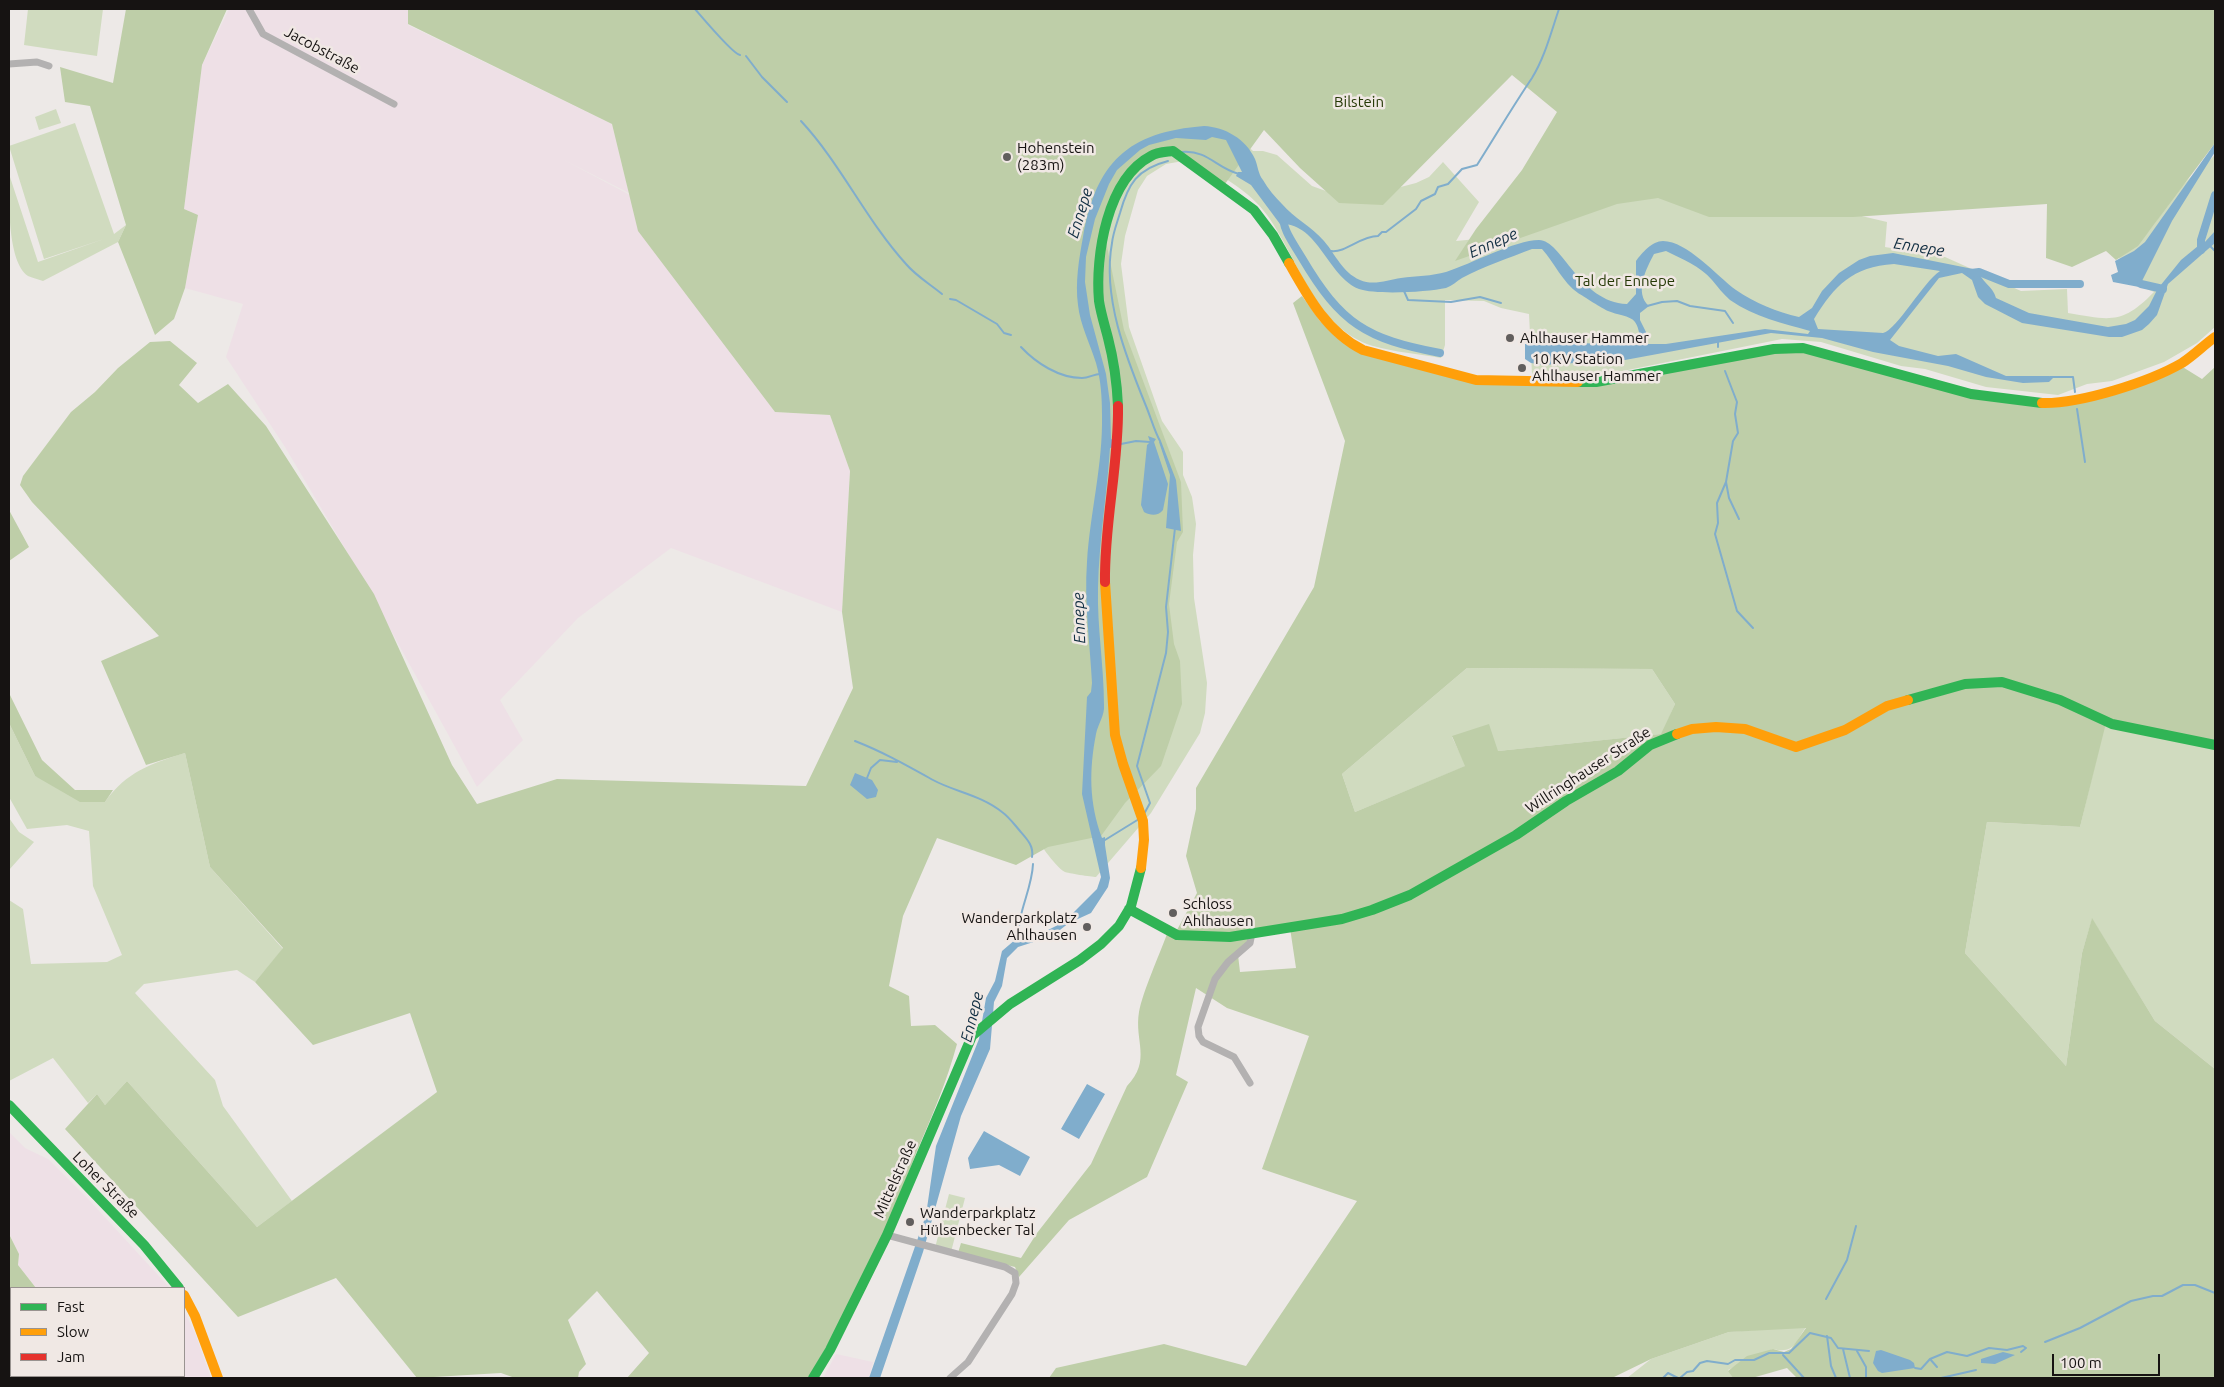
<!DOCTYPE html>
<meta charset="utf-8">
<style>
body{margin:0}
#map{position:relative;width:2224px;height:1387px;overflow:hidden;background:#ede9e7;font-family:Ubuntu,sans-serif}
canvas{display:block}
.frame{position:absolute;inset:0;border:10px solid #161312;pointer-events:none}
.legend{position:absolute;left:10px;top:1287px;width:175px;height:90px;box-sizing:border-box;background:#f0e8e4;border:1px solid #999390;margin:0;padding:6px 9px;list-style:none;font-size:15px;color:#161312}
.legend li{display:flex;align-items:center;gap:10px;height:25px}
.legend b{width:25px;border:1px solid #999390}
.scale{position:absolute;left:2052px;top:1354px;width:108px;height:22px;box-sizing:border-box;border:2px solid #161312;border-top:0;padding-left:6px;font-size:15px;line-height:18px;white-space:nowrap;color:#161312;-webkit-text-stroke:4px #f0e8e4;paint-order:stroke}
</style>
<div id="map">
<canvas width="2224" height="1387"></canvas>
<div class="frame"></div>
<ul class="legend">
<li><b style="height:6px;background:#30b455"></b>Fast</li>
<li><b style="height:6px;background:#ff9f0a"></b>Slow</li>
<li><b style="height:6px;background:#e5322d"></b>Jam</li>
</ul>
<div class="scale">100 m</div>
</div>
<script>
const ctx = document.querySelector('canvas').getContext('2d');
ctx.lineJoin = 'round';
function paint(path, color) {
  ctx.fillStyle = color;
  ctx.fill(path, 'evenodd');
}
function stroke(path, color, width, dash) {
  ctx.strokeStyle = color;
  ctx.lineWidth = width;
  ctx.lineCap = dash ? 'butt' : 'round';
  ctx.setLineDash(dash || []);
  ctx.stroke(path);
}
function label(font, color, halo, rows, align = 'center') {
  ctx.font = font + ' Ubuntu,sans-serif';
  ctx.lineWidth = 5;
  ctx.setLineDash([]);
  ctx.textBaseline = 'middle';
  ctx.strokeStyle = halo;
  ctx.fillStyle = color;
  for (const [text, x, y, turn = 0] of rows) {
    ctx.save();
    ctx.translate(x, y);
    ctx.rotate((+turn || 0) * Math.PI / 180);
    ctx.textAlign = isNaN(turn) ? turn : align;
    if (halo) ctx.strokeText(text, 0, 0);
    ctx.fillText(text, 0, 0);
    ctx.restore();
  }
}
paint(new Path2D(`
 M229 9H408V25L612 124 629 193 562 159 630 195 775 412 830 415 850 471 842 612 671 548 578 618 500 700 523 740 477 787 356 567 285 447 226 357 243 304 185 288 198 216 184 209 202 65Z
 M9 1132 25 1148 48 1159 89 1200 170 1288H36L18 1265 19 1254 9 1233Z
 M184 1311 195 1333 211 1378H115L113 1376H184Z
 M836 1354 873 1362 869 1378H823Z`), '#eee0e6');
paint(new Path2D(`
 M28 9H103L97 56 24 45Z
 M56 109 61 123 39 130 35 117Z
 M75 123 114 234 126 225 118 242 43 281C38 279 32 278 28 276 7 262 9 197 9 174L38 262 104 239 44 259 9 146Z
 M1237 136 1253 151H1263L1277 155 1312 186 1351 200 1416 183 1429 177 1443 162 1479 202 1456 241 1477 239 1627 188 1853 214 1887 222 1885 247 1945 257 2021 291 2067 289 2068 313C2110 320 2122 325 2154 292L2125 280 2119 256C2155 234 2156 216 2181 187 2191 176 2204 166 2215 155V327L2197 343 2164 362 2112 381 2087 384 2058 395 1986 387 1925 369 1901 366 1821 342 1782 339 1623 371 1532 374 1529 314 1501 308 1484 301 1445 300V345L1441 358C1419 354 1394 352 1373 346 1316 329 1298 258 1267 215 1249 190 1220 176 1195 159L1166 164 1147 176 1138 190 1125 236 1121 264 1129 327 1162 421 1183 452V475L1192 497 1196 524 1193 555 1194 598 1207 683 1205 713 1200 733 1151 813 1096 877C1092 877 1067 873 1065 872 1054 866 1038 840 1029 829L1076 293 1126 148Z
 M1467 668 1652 669 1675 704 1662 734 1498 751 1452 737 1466 766 1355 812 1342 774Z
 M9 723 35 776 105 802C126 772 152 763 185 753L210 867 283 949 255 982 237 970 144 984 135 993 215 1080 223 1106 292 1201 257 1227 127 1081 105 1105 97 1094 88 1103 53 1058 9 1081V900L23 909 31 964 107 962 122 955 93 886 89 831 67 825 27 829 9 797Z
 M2105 723 2215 747V1069L2155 1021 2092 919 2082 953 2066 1066 1965 953 1987 822 2080 827Z
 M9 818 19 832 34 842 9 870Z
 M949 1194 965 1198 951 1252 935 1248Z
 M1792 1327H1806C1795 1343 1794 1354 1773 1349L1728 1370 1733 1378H1627L1651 1359 1729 1332Z`), '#d0dbbf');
paint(new Path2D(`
 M126 9H227L202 65 184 209 198 215 185 288 174 319 155 335 118 242 126 225 90 106 65 102 60 67 113 83Z
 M408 9H2215V143L2138 246 2116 260 2106 251 2072 267 2046 258 2047 204 1853 217H1709L1658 198 1617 204 1455 261 1476 229 1522 170 1557 112 1512 75 1383 205 1339 203 1300 168 1264 130 1225 184 1173 146 1156 149 1136 161 1119 180 1110 197 1102 222 1124 330 1181 482 1183 532 1177 542 1169 604 1174 644 1180 661 1182 704 1161 766 1125 803 1101 836 1048 847 1016 865 937 838 903 916 889 986 909 996 911 1026 935 1025 957 1044C947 1081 932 1116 917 1151 887 1229 852 1307 808 1378H627L649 1353 597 1291 568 1320 586 1364 579 1372 578 1378H515L501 1373 417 1378 336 1278 238 1317 65 1129 97 1094 105 1105 127 1081 257 1227 437 1092 410 1013 313 1045 255 982 283 948 210 867 185 753 146 765 101 661 159 636 32 502 20 485 23 476 71 412 95 392 118 368 150 342 170 341 197 363 179 385 198 403 228 384 266 426 374 594 452 765 477 804 557 779 806 786 853 688 842 612 850 471 830 415 775 412 638 231 612 124 408 24Z
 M1302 296 1320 321 1336 337 1442 375 1571 385 1776 350 1816 354 1948 389 2077 403 2181 366 2202 379 2215 367V742L2107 719 2080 827 1987 822 1965 953 2066 1066 2082 953 2092 918 2155 1021 2215 1069V1378H1797L1787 1368 1752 1378H1733L1728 1371 1747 1356 1773 1349 1784 1352 1791 1349 1806 1328 1729 1332 1651 1359 1612 1378H1049L1056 1368 1164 1344 1246 1366 1357 1201 1262 1169 1309 1036 1227 1008 1196 988 1176 1075 1188 1082 1147 1177 1069 1220 1019 1277 1015 1267 958 1253 961 1243 1021 1258 1037 1233 1091 1164 1127 1086C1152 1060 1134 1041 1139 1012 1143 991 1159 956 1167 934L1177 930 1197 893 1186 856 1196 809V788L1314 587 1345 441 1293 303ZM1467 668 1652 669 1675 704 1661 734 1498 751 1489 724 1452 736 1465 766 1355 812 1342 774ZM1290 928 1296 968 1240 972 1238 955 1256 934Z
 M9 510 29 547 9 561Z
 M9 693 42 760 75 790H113L105 802H80L35 776 9 723Z
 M9 1234 19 1254 18 1265 36 1288H11V1376H113L115 1378H9Z`), '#becea8');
paint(new Path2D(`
 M1204 126C1225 127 1246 139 1255 159 1258 166 1258 174 1263 180 1268 189 1275 197 1282 204 1294 218 1312 227 1324 241 1336 255 1342 272 1360 280 1373 286 1388 280 1401 278 1416 276 1432 276 1446 272 1471 264 1515 240 1539 240 1562 240 1579 302 1627 304L1636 294V261C1642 253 1652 241 1663 241 1687 241 1717 276 1736 290 1755 303 1777 312 1799 317L1812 308 1822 291 1839 273 1859 260 1870 256 1893 253 1978 270C1980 281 1993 286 1996 298L2029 313 2108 327 2126 324 2135 320 2149 306 2157 290 2155 289 2156 285 2160 286 2181 260 2198 246 2199 240H2203L2204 243 2215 231V243L2168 284 2157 315 2149 324 2142 330 2122 337H2109L2022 323 1985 304 1978 297 1972 280 1962 273 1939 278 1890 340 1899 346 1938 356 1956 354 2006 376H2049L2053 378 2049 382 2023 383 1986 377 1948 366 1873 352 1822 338 1771 333 1625 360 1542 365 1531 363 1525 359V344L1622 343 1637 345 1640 340C1638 313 1628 319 1608 311 1603 309 1583 296 1578 293 1563 283 1554 262 1542 249H1532C1509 258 1484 266 1462 278 1457 281 1452 286 1446 288 1428 292 1376 295 1359 289 1327 276 1318 222 1280 224L1251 185 1236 176 1238 172H1242L1226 140 1212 137 1206 140 1176 138 1149 145 1140 150 1117 170 1109 184 1095 219 1086 257 1085 282 1090 315 1106 374 1110 403 1111 439 1113 440 1114 447 1110 448C1107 495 1099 541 1098 588 1097 627 1104 666 1104 705 1105 715 1098 724 1096 734 1089 770 1089 803 1102 838L1105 837V845L1110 878 1108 887 1091 913 1069 923 1052 936 1018 947 1007 958 1002 986 994 1002 990 1049 961 1116 923 1252 880 1378H869L926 1215 936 1146 979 1039 986 998 995 981 1002 951 1016 939 1046 931 1064 922 1097 889 1101 877 1082 794 1087 697 1091 692 1092 683C1090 644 1084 602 1087 562 1090 513 1103 465 1102 415 1102 398 1101 380 1096 363 1090 344 1080 324 1078 305 1075 282 1079 259 1083 237 1096 162 1128 132 1204 126ZM1666 251C1682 259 1700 266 1712 280 1718 287 1723 294 1730 300 1755 317 1782 323 1810 331L1808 334 1765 329 1666 344H1646V332L1640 320V313L1649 306C1634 293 1646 269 1654 254ZM1894 264 1940 271C1923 282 1897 330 1883 333L1818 329 1814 319C1835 285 1852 267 1894 264Z
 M2215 143V152L2172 221 2139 287 2113 282 2111 275 2118 272 2115 261 2134 251 2145 242Z
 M1148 436 1156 439 1154 442 1168 484 1163 510C1158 516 1151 516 1144 512L1141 505 1147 445 1150 442Z
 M1161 441 1176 480 1181 531 1166 528 1170 475 1159 442Z
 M855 773 872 780 878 790 876 797 867 799 850 785Z
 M1087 1084 1105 1094 1079 1139 1061 1129Z
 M984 1131 1030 1157 1020 1176 999 1165 970 1169 968 1158Z
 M1881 1350 1910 1360 1914 1363 1915 1368 1882 1373 1878 1371 1873 1363 1876 1351Z
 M2003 1352 2015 1355 1995 1364 1981 1363V1359Z`), '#80adcc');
stroke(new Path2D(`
 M695 9C702 17 733 54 740 55
 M746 56 762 77 787 102
 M801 121C841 164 866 220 906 264 916 276 930 284 942 294
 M1182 152C1208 150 1216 168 1239 174
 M2210 246 2215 251
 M1331 251C1346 253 1360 236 1378 236L1382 232H1386L1416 209 1421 201 1435 194 1438 187 1448 184 1462 169 1477 165C1496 135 1513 106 1532 78 1545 57 1551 32 1559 9
 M1404 291 1408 300 1451 302 1480 297 1501 303
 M950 299 956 300 997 324 1004 333 1011 335
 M1647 306 1662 302 1677 301 1690 306 1725 311 1733 323
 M1021 347C1036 363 1059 378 1082 378 1089 378 1094 374 1100 374
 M1718 347V342
 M1725 371 1737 402 1735 414 1738 433 1733 441 1726 482 1717 503 1718 523 1715 534 1737 611 1753 628
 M2050 377H2073L2075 392
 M2077 409 2085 462
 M1160 441C1154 430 1151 418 1146 406 1126 357 1102 297 1112 243 1113 233 1117 223 1120 213 1128 184 1137 169 1168 161
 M1121 444 1136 441 1150 442
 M1726 482 1729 498 1739 519
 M855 741C883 752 906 765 933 780 955 792 981 795 1002 812 1009 817 1014 824 1020 831 1027 839 1034 846 1032 857
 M867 778 871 768 880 760 897 762
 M1144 814 1150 803 1137 766 1166 653 1168 632 1166 607 1175 528
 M1105 840 1139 819
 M1019 939C1016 915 1032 890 1033 864
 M1826 1299 1847 1260 1856 1226
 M1827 1336 1831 1366 1836 1378
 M2045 1342 2080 1328 2131 1301 2153 1296H2162L2183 1285H2195L2215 1293
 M1843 1349 1850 1378
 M1857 1351 1866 1367V1378
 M2021 1352 2026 1348
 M1783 1355 1804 1378
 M1930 1359 1937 1367
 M1915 1368 1921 1369 1930 1359 1947 1352 1967 1356 1989 1348 2007 1350 2023 1346 2026 1348
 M1663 1378 1668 1373 1678 1378
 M1680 1378 1687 1372 1693 1371 1700 1363 1707 1361 1728 1364 1735 1360H1754L1769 1353H1789L1810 1333 1831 1338 1838 1348 1869 1351
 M1941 1378 1976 1370`), '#80adcc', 2);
stroke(new Path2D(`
 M1283 214C1282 230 1294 244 1302 258 1341 324 1366 339 1440 353
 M2201 250V240L2215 195
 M1971 273 1979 272 2009 284H2080
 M2141 284 2163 289`), '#80adcc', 8);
stroke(new Path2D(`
 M249 9 263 34 394 104
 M9 64 37 62 49 66
 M1250 1083 1234 1057 1203 1042 1199 1036 1198 1027 1215 979 1228 962 1250 943 1252 933
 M887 1235 1005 1267 1015 1273 1016 1283 1012 1294 968 1362 950 1378`), '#b3b1b1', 7);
stroke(new Path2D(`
 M1578 382H1596L1774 349 1803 348 1971 394 2042 403
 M1118 406C1117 383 1114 361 1108 338 1105 326 1101 314 1099 301 1095 256 1107 179 1151 156 1157 152 1166 152 1173 151L1254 210 1273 235 1289 263
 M1908 700 1965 684 2002 682 2060 700 2112 724 2215 745
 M1129 909 1177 935 1230 937 1342 919 1372 910 1410 895 1516 835 1566 801 1618 771 1650 745 1677 734
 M9 1105 144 1245 179 1288
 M813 1378 830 1350 887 1235 972 1036 1010 1004 1080 960 1101 944 1119 926 1131 906 1141 868`), '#30b455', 10);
stroke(new Path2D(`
 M1289 263C1308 297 1327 332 1363 350L1476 380 1578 382
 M2042 403C2080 404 2149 382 2182 363 2193 356 2204 345 2215 337
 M1105 582 1115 735 1123 764 1143 821 1144 840 1141 868
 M1677 734 1692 729 1716 727 1745 729 1796 747 1845 730 1887 706 1908 700
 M184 1295 195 1316 218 1378`), '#ff9f0a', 10);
stroke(new Path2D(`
 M1105 582C1104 523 1119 465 1118 406`), '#e5322d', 10);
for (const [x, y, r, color] of [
 [1007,157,5,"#615e5d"],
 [1510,338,5,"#615e5d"],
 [1522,368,5,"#615e5d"],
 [1173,913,5,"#615e5d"],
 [1087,927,5,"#615e5d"],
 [910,1222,5,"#615e5d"]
]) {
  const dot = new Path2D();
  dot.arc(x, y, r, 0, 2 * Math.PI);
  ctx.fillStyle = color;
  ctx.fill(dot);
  stroke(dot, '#f0e8e4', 2);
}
label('15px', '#161312', '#f0e8e4', [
 ["Jacobstraße",322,50,28],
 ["Willringhauser Straße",1588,770,-33],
 ["Mittelstraße",895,1179,-66],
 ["Loher Straße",106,1185,45]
]);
label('15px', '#263907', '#f0e8e4', [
 ["Bilstein",1359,102],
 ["Tal der Ennepe",1625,281]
]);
label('15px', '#161312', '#f0e8e4', [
 ["Hohenstein",1017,148],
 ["(283m)",1017,165],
 ["Ahlhauser Hammer",1520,338],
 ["10 KV Station",1532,359],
 ["Ahlhauser Hammer",1532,376],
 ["Schloss",1183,904],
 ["Ahlhausen",1183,921],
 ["Wanderparkplatz",1077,918,"right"],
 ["Ahlhausen",1077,935,"right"],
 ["Wanderparkplatz",920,1213],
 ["Hülsenbecker Tal",920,1230]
], 'left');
label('italic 16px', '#112e42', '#f0e8e4', [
 ["Ennepe",1080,213,-73],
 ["Ennepe",1493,243,-24],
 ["Ennepe",1919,247,9],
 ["Ennepe",1079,618,-92],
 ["Ennepe",972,1017,-76]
]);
</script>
